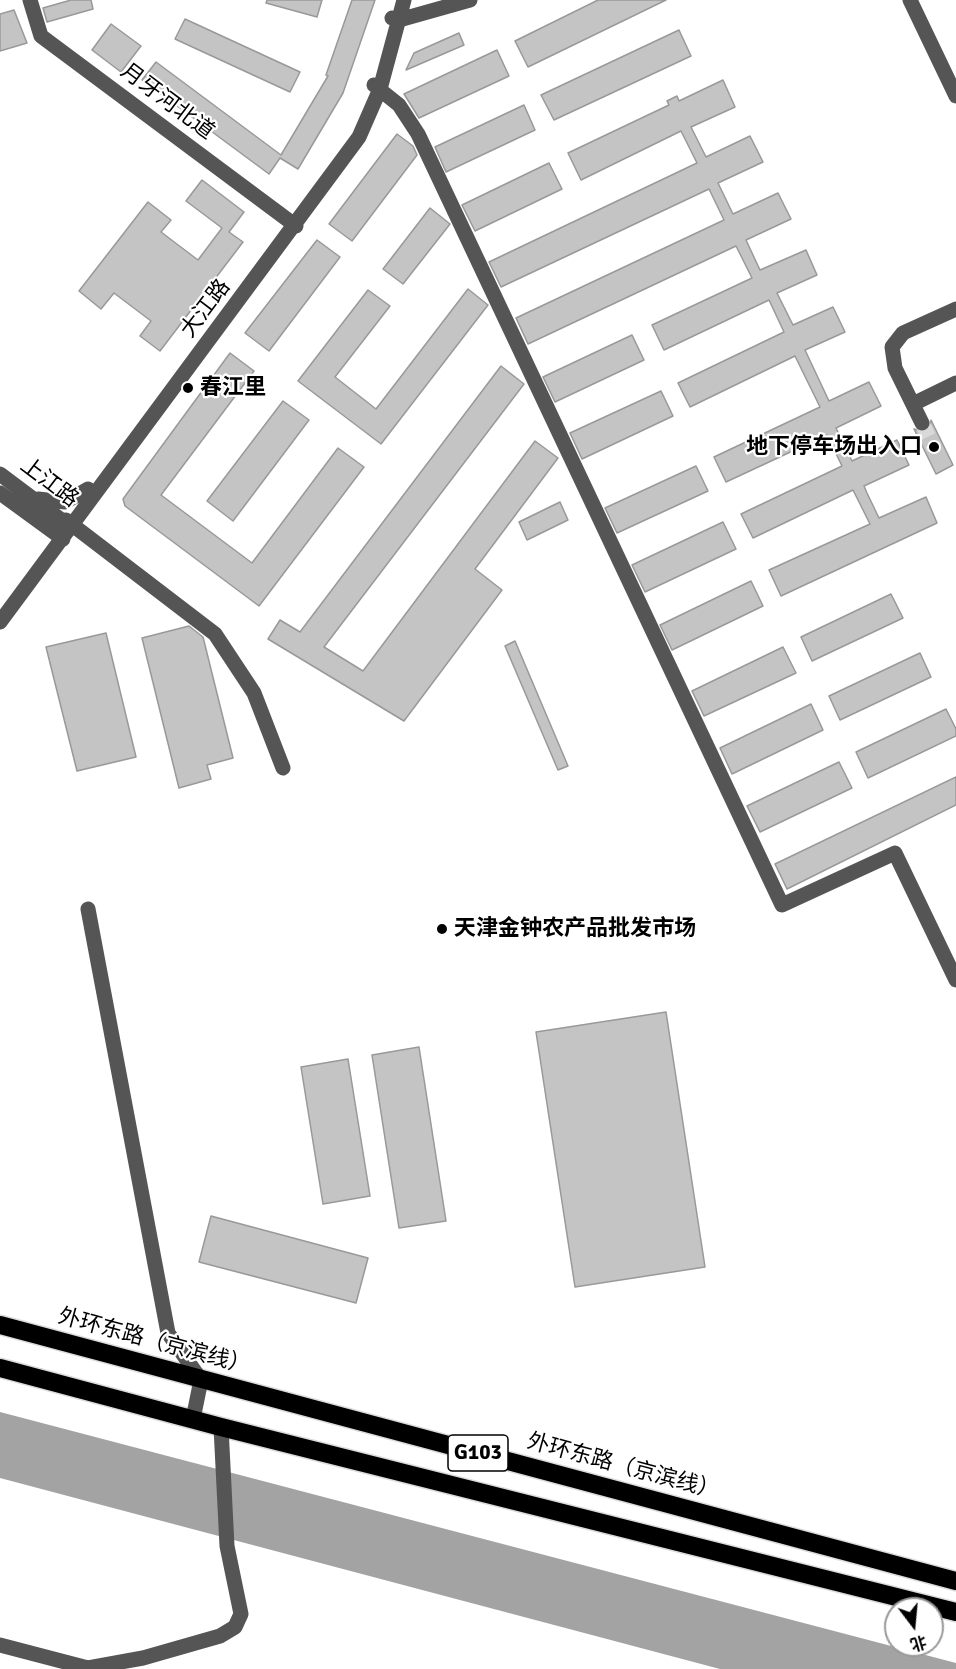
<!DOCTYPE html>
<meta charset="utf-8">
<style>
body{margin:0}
#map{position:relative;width:956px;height:1669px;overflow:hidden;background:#fff;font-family:Signika,"Noto Sans SC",sans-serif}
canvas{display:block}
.north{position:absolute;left:884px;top:1597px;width:60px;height:60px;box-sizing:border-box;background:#fff;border:2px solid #999;border-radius:50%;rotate:164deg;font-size:16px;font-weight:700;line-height:24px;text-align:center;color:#000}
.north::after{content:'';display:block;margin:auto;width:21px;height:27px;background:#000;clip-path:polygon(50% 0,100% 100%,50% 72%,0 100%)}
</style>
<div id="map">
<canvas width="956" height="1669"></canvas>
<div class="north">北</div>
</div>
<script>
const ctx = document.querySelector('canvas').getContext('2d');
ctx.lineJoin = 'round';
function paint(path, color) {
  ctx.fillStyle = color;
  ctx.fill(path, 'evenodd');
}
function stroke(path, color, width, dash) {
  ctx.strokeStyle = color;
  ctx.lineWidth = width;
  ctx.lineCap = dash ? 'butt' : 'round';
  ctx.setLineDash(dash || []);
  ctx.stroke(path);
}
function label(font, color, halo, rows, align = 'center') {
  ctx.font = font + ' Signika,"Noto Sans SC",sans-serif';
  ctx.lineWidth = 4.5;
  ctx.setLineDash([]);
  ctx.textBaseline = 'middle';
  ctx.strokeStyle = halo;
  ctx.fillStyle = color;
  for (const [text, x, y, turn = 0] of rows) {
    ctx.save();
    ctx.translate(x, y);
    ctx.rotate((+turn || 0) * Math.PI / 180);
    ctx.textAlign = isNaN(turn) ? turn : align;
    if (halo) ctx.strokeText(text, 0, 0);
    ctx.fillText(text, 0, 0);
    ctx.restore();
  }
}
paint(new Path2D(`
 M0 1412 956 1663V1669H720L0 1478Z`), '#a3a3a3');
const building = new Path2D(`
 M71 0H91L93 9 47 22 43 8Z
 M267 0H322L317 17 266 3Z
 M352 0H375L343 93 298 169 280 158 269 174 142 80 156 62 281 155 328 76 326 75Z
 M598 0H666L528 67 515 41Z
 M14 10 27 43 0 51V14Z
 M185 19 300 72 290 92 175 39Z
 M111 24 141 46 121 72 92 50Z
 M679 30 691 56 554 120 541 95Z
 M459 33 464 45 406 70 414 53Z
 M497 50 509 76 419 118 404 94Z
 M723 80 735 107 691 127 706 157 750 136 763 162 718 183 733 214 778 193 791 219 746 240 760 270 806 250 817 275 777 293 793 325 833 307 845 332 805 350 829 401 869 382 881 406 836 428 852 461 897 440 909 465 864 486 867 493 879 518 926 497 937 523 781 596 769 570 870 524 853 490 753 538 741 514 842 466 827 435 726 482 714 457 820 407 795 356 690 407 678 383 784 332 769 300 664 350 652 325 752 278 736 246 528 344 516 318 724 220 709 189 501 287 489 262 697 163 681 131 581 180 568 153 669 105 667 101 677 96 679 101Z
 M524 105 535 130 446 172 435 147Z
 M397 134 413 146 417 155 352 241 329 224Z
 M549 163 562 189 475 231 462 205Z
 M202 180 244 212 229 232 243 242 160 351 140 336 151 321 114 293 101 309 79 291 148 202 171 220 161 232 198 260 222 228 186 201Z
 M430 208 450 224 403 284 383 269Z
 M317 240 340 257 269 351 245 333Z
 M468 289 488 305 381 444 298 381 368 290 390 306 335 377 376 409Z
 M632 335 644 360 555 402 543 377Z
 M230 353 254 371 161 495 252 563 338 448 364 467 259 606 125 506 123 499Z
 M501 366 524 384 324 647 363 671 535 441 558 458 475 569 502 590 404 721 268 639 280 620 300 632Z
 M661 391 673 416 582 459 570 433Z
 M283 401 309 420 233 521 207 501Z
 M931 420 953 465 936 474 914 429 926 432 930 428Z
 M696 466 708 491 617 533 605 508Z
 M560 502 568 520 527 540 519 522Z
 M723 522 736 549 645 592 632 565Z
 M751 581 763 606 672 650 660 625Z
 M891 594 903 618 812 661 801 637Z
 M189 626 203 637 233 758 207 765 211 779 179 788 142 638Z
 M106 633 136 757 77 771 46 647Z
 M515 641 568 766 558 770 505 646Z
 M783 647 796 673 704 716 692 691Z
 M920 653 931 677 840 720 829 696Z
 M811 704 823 730 732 774 720 748Z
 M946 709 956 729V736L868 778 856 752Z
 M839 762 852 788 760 832 747 806Z
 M956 777V805L787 889 775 864Z
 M666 1012 705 1267 575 1287 536 1032Z
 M419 1047 446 1221 399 1228 372 1055Z
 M348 1059 370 1196 323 1204 301 1067Z
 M211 1216 368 1258 356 1303 199 1262Z`);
paint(building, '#c4c4c4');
stroke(building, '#999', 1.5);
stroke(new Path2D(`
 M922 423 934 448`), '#d9d9d9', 15, [15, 8]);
const highway = new Path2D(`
 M0 1325 956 1581
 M0 1368 221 1427 956 1612`);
stroke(highway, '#dbdbdb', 21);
stroke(new Path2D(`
 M30 0 41 36 296 226
 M910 0 956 96
 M392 18 399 20 470 0
 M374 85 399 105 418 134 782 905 895 853 956 980
 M913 404 956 383
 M922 423 895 368 892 347 903 333 956 309
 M0 474 72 528
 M0 493 63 539
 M38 499 65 502 88 489
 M66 520 215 634 254 693 283 768
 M0 622 359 137 380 89 404 0
 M88 909 168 1333 201 1380 193 1419
 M0 1645 88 1668 143 1658 220 1636 235 1627 241 1614 227 1546 221 1427`), '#555', 15);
stroke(highway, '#000', 18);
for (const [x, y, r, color] of [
 [188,388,6,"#000"],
 [934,447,6,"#000"],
 [442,929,6,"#000"]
]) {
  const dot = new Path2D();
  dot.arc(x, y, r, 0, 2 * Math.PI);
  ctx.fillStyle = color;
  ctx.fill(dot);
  stroke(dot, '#fff', 2);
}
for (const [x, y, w] of [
 [478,1453,60]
]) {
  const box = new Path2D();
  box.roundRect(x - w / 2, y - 18, w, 36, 4.5);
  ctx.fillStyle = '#fff';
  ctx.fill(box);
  stroke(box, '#000', 1.5);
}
label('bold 21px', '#000', null, [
 ["G103",478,1453]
]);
label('22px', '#000', '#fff', [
 ["月牙河北道",167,102,37],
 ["大江路",206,309,-53],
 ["上江路",49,483,37],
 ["外环东路（京滨线）",154,1342,15],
 ["外环东路（京滨线）",623,1467,15]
]);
label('bold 22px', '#000', '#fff', [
 ["春江里",200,388],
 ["地下停车场出入口",922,447,"right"],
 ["天津金钟农产品批发市场",454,929]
], 'left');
</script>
